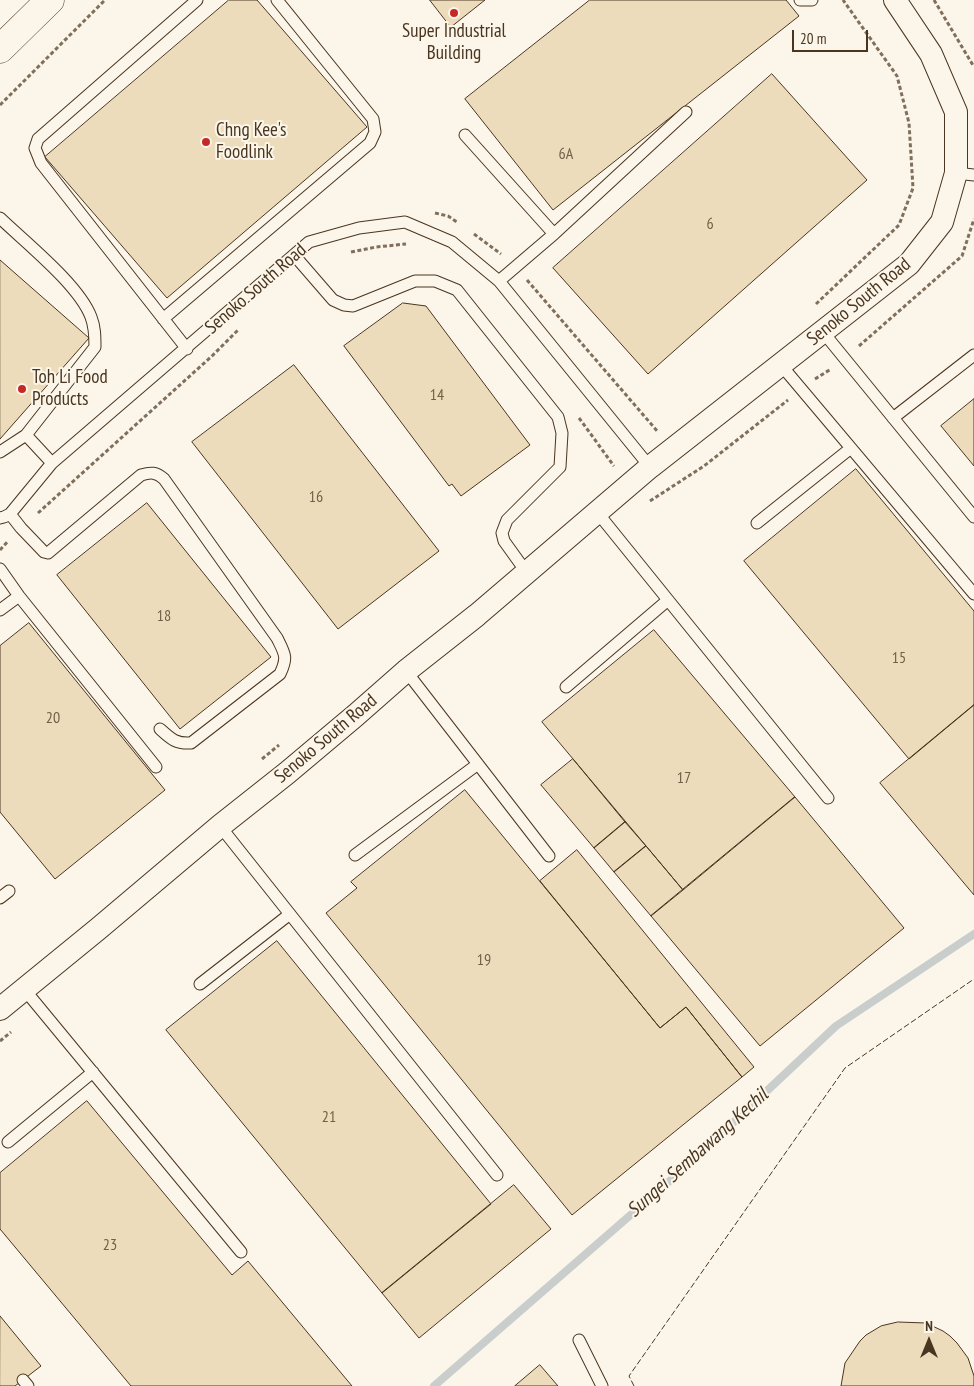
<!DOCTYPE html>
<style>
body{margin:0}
#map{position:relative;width:974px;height:1386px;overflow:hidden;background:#fbf6e9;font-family:"PT Sans Narrow",sans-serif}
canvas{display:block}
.north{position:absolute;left:904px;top:1316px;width:50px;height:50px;-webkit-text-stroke:4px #fbf6e9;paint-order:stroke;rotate:0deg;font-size:14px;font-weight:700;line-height:20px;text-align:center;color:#4a3520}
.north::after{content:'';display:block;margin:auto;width:18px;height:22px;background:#4a3520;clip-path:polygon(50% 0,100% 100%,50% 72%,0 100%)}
.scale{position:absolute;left:792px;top:30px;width:76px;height:22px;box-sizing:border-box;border:2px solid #4a3520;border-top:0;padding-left:6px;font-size:15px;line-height:18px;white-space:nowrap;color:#4a3520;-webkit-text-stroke:4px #fbf6e9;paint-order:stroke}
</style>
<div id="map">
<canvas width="974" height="1386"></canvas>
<div class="north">N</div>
<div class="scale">20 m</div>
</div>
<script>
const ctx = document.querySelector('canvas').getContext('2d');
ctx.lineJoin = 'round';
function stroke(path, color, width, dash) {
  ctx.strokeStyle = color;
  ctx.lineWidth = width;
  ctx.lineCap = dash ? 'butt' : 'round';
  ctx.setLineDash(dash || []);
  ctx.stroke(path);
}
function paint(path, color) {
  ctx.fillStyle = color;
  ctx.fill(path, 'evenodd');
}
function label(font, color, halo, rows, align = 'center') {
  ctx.font = font + ' "PT Sans Narrow",sans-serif';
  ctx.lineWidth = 4;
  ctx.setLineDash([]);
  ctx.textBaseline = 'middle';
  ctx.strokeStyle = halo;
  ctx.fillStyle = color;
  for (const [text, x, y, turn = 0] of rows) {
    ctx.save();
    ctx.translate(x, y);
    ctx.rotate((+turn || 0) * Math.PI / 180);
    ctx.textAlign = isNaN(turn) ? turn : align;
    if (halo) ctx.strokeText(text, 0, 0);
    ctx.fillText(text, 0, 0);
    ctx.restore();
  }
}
stroke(new Path2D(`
 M434 1386 688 1165 836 1026 974 934`), '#c9cecd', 8);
const building = new Path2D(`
 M229 0H257L367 127 167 298 45 157Z
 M430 0H485L451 27Z
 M590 0H786L799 16 553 210 465 99Z
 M772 74 867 180 648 374 553 268Z
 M0 260 89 338 0 439Z
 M403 303 426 306 530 445 461 496 452 484 449 486 344 346Z
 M294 365 439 551 338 629 192 442Z
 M974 399V466L941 426Z
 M856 469 974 611V705L909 759 744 561Z
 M147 503 271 657 180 729 57 575Z
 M29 623 165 790 55 879 0 812V646Z
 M654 630 795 797 683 890 542 722Z
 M974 705V895L880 783Z
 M573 759 625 822 594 848 541 785Z
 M465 790 660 1028 686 1007 742 1077 572 1215 326 913 357 888 351 882Z
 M795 797 904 928 760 1046 651 916Z
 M625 822 646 846 614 872 594 848Z
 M646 846 683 890 651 916 614 872Z
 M577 850 754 1067 742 1077 686 1007 660 1028 540 881Z
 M277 941 491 1204 382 1293 166 1030Z
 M87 1101 232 1275 248 1261 352 1386H131L0 1229V1173Z
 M514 1185 551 1229 419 1338 382 1293Z
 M0 1316 41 1366 15 1386H0Z
 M898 1322 926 1323 943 1331 950 1336 957 1343 968 1358 974 1376V1386H841L845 1363 860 1341 866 1335 881 1326Z
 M540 1365 558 1386H515Z`);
paint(building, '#ecdcbc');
stroke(building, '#4a3520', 1);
const service = new Path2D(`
 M800 0H812
 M465 135 554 234
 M956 173 974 175
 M0 218C26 243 79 285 91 317 95 327 95 337 95 347L26 435 0 452
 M294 255 333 300 344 305 353 306 415 281H435L457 290 558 417 562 433 560 467 507 520 502 533 504 541 527 573
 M499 281 554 234 686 112
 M163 319 370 143 375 132 373 119 277 0
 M823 332 974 517
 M187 349 41 163 35 148 38 139 197 0
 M781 365 974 594
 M893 418 974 355
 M26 435 52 463
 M597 512 828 798
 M10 514 21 528 44 552 48 553 141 475C151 472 156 472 164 479L277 638C285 654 288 657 280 674L191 743C176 744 171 739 160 729
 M0 518 4 517 10 514 52 463 309 242 359 228 405 222 452 242 499 281 650 467
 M757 523 851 448
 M0 569 19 596 156 767
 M0 610 19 596
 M406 671 549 856
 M566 687 668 600
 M220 826 497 1175
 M355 855 478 764
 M0 898 9 891
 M200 984 290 914
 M24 989 241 1252
 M8 1142 93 1072
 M579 1340 602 1386
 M23 1380 28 1386`);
const minor = new Path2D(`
 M0 1009 98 929 220 826 287 773 356 715 406 671 477 615 650 467 909 264 942 222 956 173V112L931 54 895 0`);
const primary = new Path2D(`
 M0 49 50 0`);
stroke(service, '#4a3520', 13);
stroke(minor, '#4a3520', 24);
stroke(primary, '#4a3520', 29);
stroke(new Path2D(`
 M934 0 974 67
 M0 105 105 0
 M435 213 448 216 457 222
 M474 234 501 254
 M351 252 376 247 406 244
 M527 280 658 432
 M816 304 899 225 913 188 909 123 897 76 843 0
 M859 346 962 256 974 219
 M815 379 831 369
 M579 418 614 466
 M650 501 704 466 788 400
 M38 513 212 356 238 330
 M0 550 8 541
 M262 759 279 745
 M0 1041 11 1032`), '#7f6f5c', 3, [4, 2.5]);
stroke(service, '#fbf6e9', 11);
stroke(minor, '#fbf6e9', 22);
stroke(primary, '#fbf6e9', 28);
stroke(new Path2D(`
 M634 1386 629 1376 845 1068 974 979`), '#4a3520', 1, [6, 2.5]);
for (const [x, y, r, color] of [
 [454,13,5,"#c62828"],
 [206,142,5,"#c62828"],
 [22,389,5,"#c62828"]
]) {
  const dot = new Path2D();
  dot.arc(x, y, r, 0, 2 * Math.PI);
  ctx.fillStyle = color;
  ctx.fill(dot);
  stroke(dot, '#fbf6e9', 2);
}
label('16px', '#725f47', null, [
 ["6A",566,154],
 ["6",710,224],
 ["14",437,395],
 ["16",316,497],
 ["18",164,616],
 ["15",899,658],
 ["20",53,718],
 ["17",684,778],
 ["19",484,960],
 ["21",329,1117],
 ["23",110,1245]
]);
label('19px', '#4a3520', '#fbf6e9', [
 ["Super Industrial",454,32,"center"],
 ["Building",454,54,"center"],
 ["Chng Kee's",216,131],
 ["Foodlink",216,153],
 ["Toh Li Food",32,378],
 ["Products",32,400]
], 'left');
label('19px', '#4a3520', '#fbf6e9', [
 ["Senoko South Road",256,289,-41],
 ["Senoko South Road",859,302,-39],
 ["Senoko South Road",326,739,-40]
]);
label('italic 20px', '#4a3520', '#fbf6e9', [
 ["Sungei Sembawang Kechil",698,1153,-42]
]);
</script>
